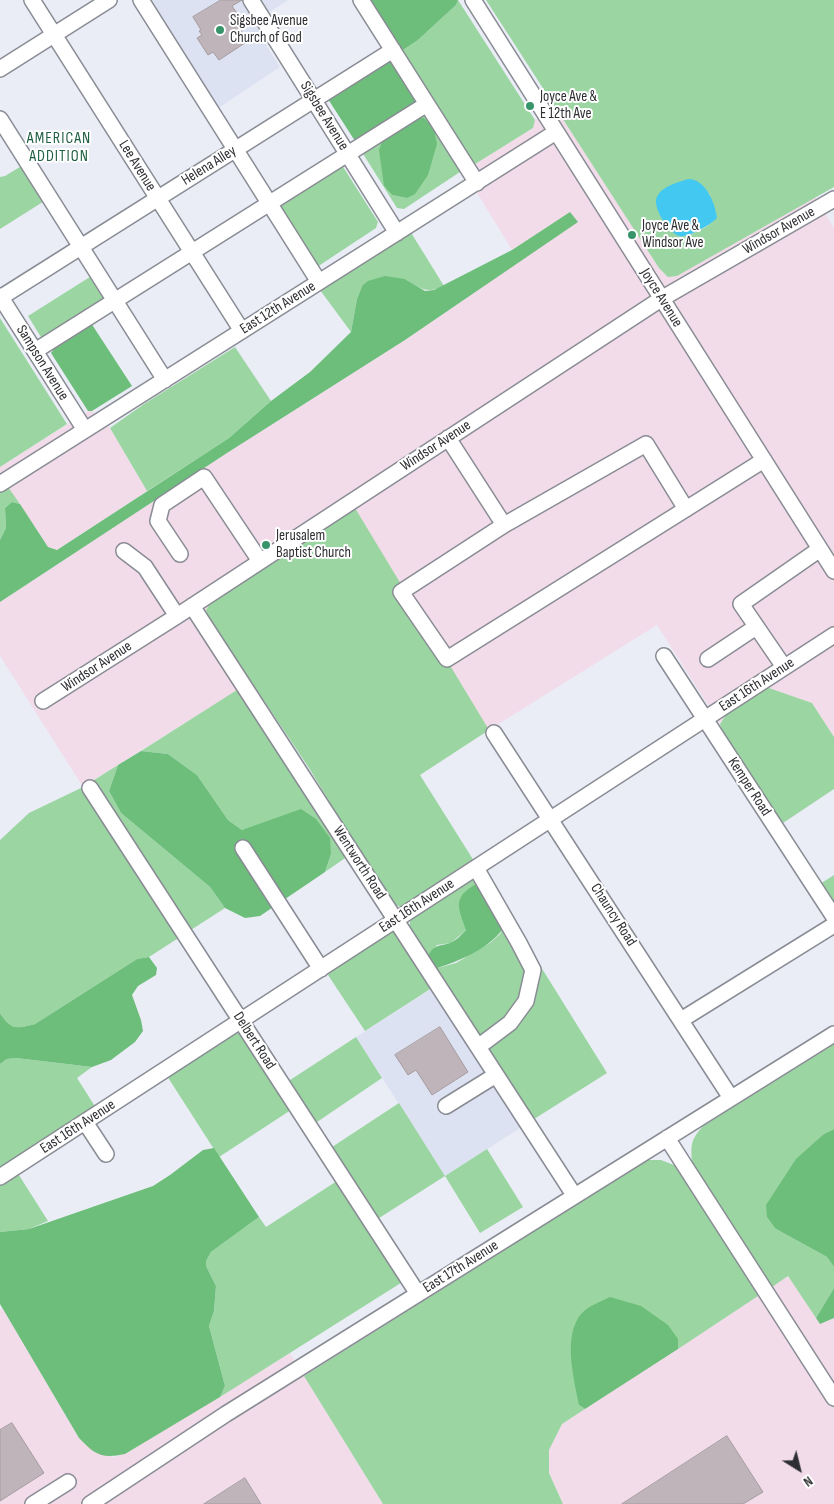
<!DOCTYPE html>
<style>
body{margin:0}
#map{position:relative;width:834px;height:1504px;overflow:hidden;background:#eaedf6;font-family:"Sofia Sans Condensed",sans-serif}
canvas{display:block}
.north{position:absolute;left:774px;top:1444px;width:50px;height:50px;-webkit-text-stroke:4px #fff;paint-order:stroke;rotate:144deg;font-size:14px;font-weight:700;line-height:20px;text-align:center;color:#2e2f32}
.north::after{content:'';display:block;margin:auto;width:18px;height:22px;background:#2e2f32;clip-path:polygon(50% 0,100% 100%,50% 72%,0 100%)}
</style>
<div id="map">
<canvas width="834" height="1504"></canvas>
<div class="north">N</div>
</div>
<script>
const ctx = document.querySelector('canvas').getContext('2d');
ctx.lineJoin = 'round';
function paint(path, color) {
  ctx.fillStyle = color;
  ctx.fill(path, 'evenodd');
}
function stroke(path, color, width, dash) {
  ctx.strokeStyle = color;
  ctx.lineWidth = width;
  ctx.lineCap = dash ? 'butt' : 'round';
  ctx.setLineDash(dash || []);
  ctx.stroke(path);
}
function label(font, color, halo, rows, align = 'center') {
  ctx.font = font + ' "Sofia Sans Condensed",sans-serif';
  ctx.lineWidth = 4;
  ctx.setLineDash([]);
  ctx.textBaseline = 'middle';
  ctx.strokeStyle = halo;
  ctx.fillStyle = color;
  for (const [text, x, y, turn = 0] of rows) {
    ctx.save();
    ctx.translate(x, y);
    ctx.rotate((+turn || 0) * Math.PI / 180);
    ctx.textAlign = isNaN(turn) ? turn : align;
    if (halo) ctx.strokeText(text, 0, 0);
    ctx.fillText(text, 0, 0);
    ctx.restore();
  }
}
paint(new Path2D(`
 M147 0H288L262 17 271 31 262 38 280 67 217 109Z
 M442 982 531 1121 445 1176 356 1037Z`), '#dde2f2');
paint(new Path2D(`
 M556 108 659 267 668 277 815 197 834 228V737L812 703 729 710 720 724 657 625 489 730 208 617 250 682 83 787 0 656V602L227 453 405 340 464 300 570 212 512 250 463 170 472 166 533 128 535 120Z
 M88 411H92L110 428 147 491 57 550 48 547 0 475V467Z
 M788 1276 820 1324 834 1318V1504H563L549 1473V1450L562 1424Z
 M3 1309 79 1438 113 1457 125 1454 290 1353 383 1504H0V1310Z`), '#f2dcea');
paint(new Path2D(`
 M458 0 535 120 533 128 472 166 400 52 418 40 456 5Z
 M486 0H834V187L677 276 668 277 659 268ZM709 193 716 218C709 227 691 236 679 236Z
 M424 108 463 170 404 209 397 208 360 149 392 129 384 186 392 195 407 198 412 116Z
 M340 162 378 222 376 228 317 267 275 203Z
 M23 165 46 200 0 229V177L5 176Z
 M410 231 444 286C426 294 422 289 405 279L362 286 357 299 351 332 320 290Z
 M93 275 109 301 44 342 28 316Z
 M0 318 67 424 0 467Z
 M235 347 271 401 229 438 147 491 110 428 144 404Z
 M8 487 20 504 12 502 5 508 6 528 0 540V492Z
 M355 508 489 730 420 775 474 861 402 907 395 905 358 849 309 768 208 617 206 610 213 599Z
 M766 687 812 703 834 737V789L780 825 727 744 720 724 729 710Z
 M240 688 351 854 325 872 331 854 242 830 228 820 197 775 168 754 141 751Z
 M118 765 109 791 121 813 210 887 225 908 149 957 137 959 35 1024C16 1029 11 1030 0 1013V840L29 813 83 787Z
 M480 870 466 930 451 943 437 945 427 958C419 945 403 930 413 914Z
 M834 875V905L820 884Z
 M508 914 607 1073 531 1121 434 969 456 963 490 943 500 934Z
 M396 931 435 986 365 1031 328 975 331 969 387 932Z
 M239 1033 247 1038 294 1108 219 1157 167 1076 232 1034Z
 M356 1037 382 1078 314 1124 287 1082Z
 M834 1044V1129L824 1134 776 1229 827 1257 834 1267V1288L816 1318 788 1276 772 1287 692 1164C691 1144 690 1141 703 1126Z
 M16 1058 92 1067 77 1078 96 1108 0 1173V1064L7 1059Z
 M399 1103 445 1176 487 1149 523 1207 480 1233 445 1176 376 1220 329 1149Z
 M648 1160H661L679 1167 761 1294 678 1349V1339L579 1405 585 1409 562 1424 549 1450V1473L563 1504H383L304 1376Z
 M17 1172 48 1221 29 1229 0 1232V1183Z
 M340 1179 404 1281 220 1397 225 1386 209 1326 214 1311 216 1286 206 1266V1261L211 1252 259 1217 266 1227Z`), '#9bd6a2');
paint(new Path2D(`
 M367 0H458L456 5 418 40 400 52Z
 M391 57 417 98V102L355 141 328 99Z
 M412 116 424 118 434 129 437 144 428 175 415 194 407 198 392 195 384 186 379 150 382 142 392 129Z
 M570 212 578 222 405 340 227 453 0 602V540L6 528 5 508 12 502 20 504 48 547 57 550 229 438 271 401 310 372 351 332 357 299 362 286 368 281 385 276 405 279 425 291 434 290 512 250Z
 M91 323 132 386 92 411H88L51 353 55 347Z
 M141 751 168 754 197 775 228 820 242 830 301 809 316 819 330 838 331 854 325 872 260 916 245 918 225 908 210 887 121 813 109 791 118 765Z
 M476 884H489L506 924C492 948 460 961 434 969L427 958C434 944 437 947 450 943 456 941 461 935 466 930 458 907 452 898 476 884Z
 M149 957 157 968 156 975 138 986 132 995 141 1020 143 1031 135 1042 111 1060 92 1067 16 1058 7 1059 0 1064V1013C11 1030 16 1029 35 1024L137 959Z
 M834 1129V1267L827 1257 776 1229 767 1217 766 1205 796 1159 824 1134Z
 M214 1148 259 1217 211 1252 206 1261V1266L216 1286 214 1311 209 1326 225 1386 220 1397 125 1454C102 1459 95 1455 79 1438L0 1304V1232L29 1229 153 1186 170 1175 203 1150Z
 M834 1288V1318L820 1324 816 1318Z
 M610 1297 641 1306 668 1325 678 1339V1349L585 1409 579 1405C574 1379 562 1335 582 1313 590 1305 600 1302 610 1297Z`), '#6dbe7a');
paint(new Path2D(`
 M688 179C706 179 715 203 717 218 712 224 686 239 679 236 668 232 650 205 658 195 663 186 679 182 688 179Z`), '#42c8f1');
const building = new Path2D(`
 M221 0H242L232 6 241 19 236 23 248 41 219 60 213 52 208 55 197 38 202 35 199 31 201 30 193 17Z
 M440 1027 468 1072 432 1095 416 1070 408 1075 395 1055Z
 M12 1423 44 1473 0 1501V1430Z
 M727 1436 763 1492 743 1504H622Z
 M245 1478 261 1504H204Z`);
paint(building, '#beb4b9');
stroke(building, '#a69da1', 1);
const minor = new Path2D(`
 M32 0 242 331
 M141 0 319 282
 M251 0 397 233
 M361 0 477 183
 M473 0 834 571
 M0 69 109 0
 M0 119 165 380
 M0 296 85 430
 M0 298 393 50
 M35 351 427 104
 M448 438 504 525 401 592 447 659 764 460
 M0 484 556 132
 M504 525 646 444 686 509
 M124 551 145 567 177 616
 M180 554 158 521 162 505 204 477 260 561
 M192 606 574 1195
 M664 656 834 917
 M708 659 756 627
 M784 667 741 604 820 549
 M43 701 177 616 661 299 834 199
 M494 733 731 1098
 M90 788 418 1294
 M243 848 321 969
 M476 868 519 943 533 970 526 1001 510 1023 478 1047
 M681 1020 834 925
 M446 1106 496 1075
 M85 1122 106 1154
 M667 1138 834 1398
 M0 1177 834 635
 M33 1504 68 1482
 M90 1504 226 1414 834 1034`);
stroke(minor, '#898c94', 18);
stroke(minor, '#fff', 15);
for (const [x, y, r, color] of [
 [220,30,5,"#38946b"],
 [530,106,5,"#38946b"],
 [632,235,5,"#38946b"],
 [266,545,5,"#38946b"]
]) {
  const dot = new Path2D();
  dot.arc(x, y, r, 0, 2 * Math.PI);
  ctx.fillStyle = color;
  ctx.fill(dot);
  stroke(dot, '#fff', 2);
}
label('15px', '#2e2f32', '#fff', [
 ["Sigsbee Avenue",230,21],
 ["Church of God",230,38],
 ["Joyce Ave &",540,97],
 ["E 12th Ave",540,114],
 ["Joyce Ave &",642,226],
 ["Windsor Ave",642,243],
 ["Jerusalem",276,536],
 ["Baptist Church",276,553]
], 'left');
label('15px', '#2e2f32', '#fff', [
 ["Sigsbee Avenue",324,116,58],
 ["Lee Avenue",137,166,58],
 ["Helena Alley",209,166,-32],
 ["Windsor Avenue",779,231,-30],
 ["Joyce Avenue",661,298,58],
 ["East 12th Avenue",278,308,-32],
 ["Sampson Avenue",42,363,58],
 ["Windsor Avenue",436,446,-33],
 ["Windsor Avenue",97,667,-33],
 ["East 16th Avenue",757,685,-33],
 ["Kemper Road",749,787,57],
 ["Wentworth Road",359,863,57],
 ["East 16th Avenue",417,906,-33],
 ["Chauncy Road",613,915,57],
 ["Delbert Road",254,1041,57],
 ["East 16th Avenue",78,1127,-33],
 ["East 17th Avenue",461,1267,-32]
]);
ctx.letterSpacing = '1px';
label('16px', '#1f5f43', '#fff', [
 ["AMERICAN",59,139],
 ["ADDITION",59,157]
]);
ctx.letterSpacing = '0px';
</script>
